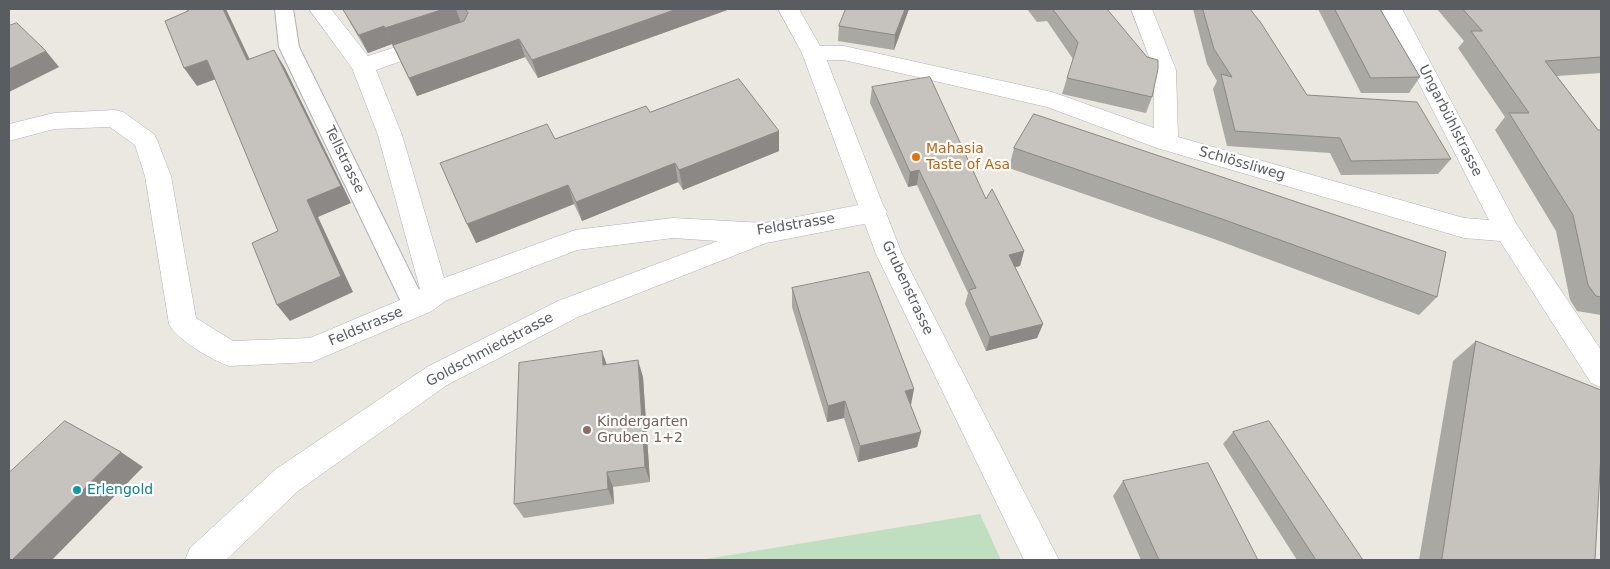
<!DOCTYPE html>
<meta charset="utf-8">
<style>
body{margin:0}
#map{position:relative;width:1610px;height:569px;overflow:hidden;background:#eae8e1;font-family:"DejaVu Sans",sans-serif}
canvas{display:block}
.frame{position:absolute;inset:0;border:10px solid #595c60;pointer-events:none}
</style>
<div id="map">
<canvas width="1610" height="569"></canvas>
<div class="frame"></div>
</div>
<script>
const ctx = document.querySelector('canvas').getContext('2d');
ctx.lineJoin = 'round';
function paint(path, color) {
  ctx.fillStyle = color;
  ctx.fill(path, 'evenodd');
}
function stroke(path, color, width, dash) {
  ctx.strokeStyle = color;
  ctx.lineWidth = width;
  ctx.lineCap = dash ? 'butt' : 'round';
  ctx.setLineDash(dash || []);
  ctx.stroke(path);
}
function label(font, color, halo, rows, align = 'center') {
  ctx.font = font + ' "DejaVu Sans",sans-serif';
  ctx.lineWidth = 4.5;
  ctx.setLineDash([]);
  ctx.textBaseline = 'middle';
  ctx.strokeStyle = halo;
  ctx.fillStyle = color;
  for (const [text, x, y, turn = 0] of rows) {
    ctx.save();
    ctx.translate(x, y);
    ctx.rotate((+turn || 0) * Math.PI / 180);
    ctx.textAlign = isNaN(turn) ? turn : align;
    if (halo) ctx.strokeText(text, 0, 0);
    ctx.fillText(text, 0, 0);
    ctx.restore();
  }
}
paint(new Path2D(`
 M980 514 1001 560H700Z`), '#c0dfc0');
const lane = new Path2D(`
 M275 9H293L299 47 419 290 431 296 434 303 431 310 422 313 402 304 279 47Z`);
const street = new Path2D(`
 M309 9H331L368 56 433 35 441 37 444 42 441 47 376 70 402 135 444 278 575 230 673 218 765 223 874 202 883 205 887 212 883 219 874 222 766 243 578 317 447 385 298 491 226 560H185L190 548 276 469 427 367 558 301 718 241 673 238 577 250 445 301 432 311 312 362 229 366C212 360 177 340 169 324L145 176 135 145 110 127 54 129 9 141V124L54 113 115 110 123 112 154 134 157 140 171 176 196 318 233 341 310 338 412 295 420 289 378 135 352 68Z
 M1131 9H1152L1176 70 1178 137 1464 218 1489 220 1381 9H1402L1517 225 1601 350V387L1591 383 1500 241 1464 238 1157 148 1047 107 844 60H813L805 58 802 53 805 48 813 46H844L1052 92 1154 128V70Z`);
const secondary = new Path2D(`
 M778 9H799L824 53 902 254 1059 560H1024L876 254 802 53Z`);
stroke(lane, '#aeb1b5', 2);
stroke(street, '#aeb1b5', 1);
stroke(secondary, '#adb0b5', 1);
paint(lane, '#fff');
paint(street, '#fff');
paint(secondary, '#fff');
paint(new Path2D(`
 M343 9H730L538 78 525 57 417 96 392 44 368 53 352 26Z
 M846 9H909L894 50 838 41 839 26Z
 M1027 9H1107L1152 97 1146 113 1062 94 1073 59 1047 21 1037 22Z
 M1193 9H1250L1307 95 1451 159 1438 174 1341 175 1330 153 1227 146 1213 89 1217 81 1207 64Z
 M1318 9H1380L1420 77 1409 93H1361Z
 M1437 9H1601V73L1557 76 1598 130H1601V315L1577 311 1570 300 1556 231 1495 130 1505 117 1458 48 1464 41Z
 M872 87 986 199 1024 251 1020 266 1015 267 1043 324 1037 338 986 351 965 304 968 293 917 185 908 187 870 103Z
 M650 112 779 131V151L683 190 678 182 582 221 574 204 476 243 555 139Z
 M1034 114 1437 297 1419 315 1214 239 1009 168 1014 148Z
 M792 288 911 406 921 432 917 447 858 462 844 418 827 422 792 307Z
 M1476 341 1595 560H1419L1453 361Z
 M606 364 643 377 650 482 613 487 614 504 524 518 514 504Z
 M1233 432 1363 560H1297L1223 444Z
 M1123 481 1258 560H1141L1113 496Z`), '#aaa8a3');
paint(new Path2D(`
 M223 9H226L258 77 247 60Z
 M444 9H456L461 23 393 46 385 28Z
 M677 9H730L538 78 532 60Z
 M905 9H909L894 50 895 35Z
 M384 26 392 44 368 53 359 35Z
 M519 39 525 57 417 96 409 78Z
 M274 50 285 68 351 203 318 217 353 292 290 321 277 305 307 200Z
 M46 51 59 67 9 92V69Z
 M207 60 219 78 197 86 184 68Z
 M779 131V151L683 190 679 170Z
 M675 163 678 182 582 221 576 202Z
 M919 170 917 185 908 187 910 172Z
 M568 185 574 204 476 243 467 224Z
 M1024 251 1020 266 1005 269 1009 255Z
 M1043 324 1037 338 986 351 990 337Z
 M602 351 608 368 603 365Z
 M638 360 643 377 650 482 645 467Z
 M914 389 911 405 905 391Z
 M845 401 844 418 827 422 828 406Z
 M921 432 917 447 858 462 860 446Z
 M121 452 143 467 52 560H12Z
 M607 472 613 487 614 504 608 489Z`), '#8b8885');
const building = new Path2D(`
 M186 9H223L247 60 274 50 341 186 307 200 341 276 277 305 252 243 278 231 207 60 184 68 165 21 188 11Z
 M343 9H444L385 28 384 26 359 35Z
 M465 9H677L532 60 519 39 409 78 393 45 464 21 468 13Z
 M846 9H905L895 35 839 26Z
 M1053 9H1107L1147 57 1158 60V69L1152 97 1067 78 1078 43Z
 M1203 9H1250L1261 23 1307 95 1417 102 1451 159 1351 161 1340 138 1235 131 1221 74 1232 77 1214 49Z
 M1335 9H1380L1420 77 1371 78Z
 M1463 9H1601V57L1545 61 1598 130H1601V297L1596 296 1588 285 1573 215 1509 113H1529L1471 31H1482Z
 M17 23 46 51 9 69V26Z
 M930 77 986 199 992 189 1024 251 1009 255 1043 324 990 337 969 290 976 288 919 170 910 172 872 87Z
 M739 79 779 131 679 170 675 163 576 202 568 185 467 224 440 163 547 124 555 139 646 106 650 112Z
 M1034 114 1446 252 1437 297 1225 220 1014 148Z
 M869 272 914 389 905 391 921 432 860 446 845 401 828 406 792 288Z
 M1476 341 1601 390V453L1595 560H1442Z
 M602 351 603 365 638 360 645 467 607 472 608 489 514 504 519 363Z
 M65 421 121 452 12 560H9V473Z
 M1269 421 1363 560H1316L1233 432Z
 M1208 463 1258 560H1159L1123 481Z`);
paint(building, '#c6c3be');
stroke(building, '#8b8885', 1);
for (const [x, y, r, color] of [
 [916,157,5,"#e8710a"],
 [587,430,5,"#8d6e63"],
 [77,490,5,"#0f9aa8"]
]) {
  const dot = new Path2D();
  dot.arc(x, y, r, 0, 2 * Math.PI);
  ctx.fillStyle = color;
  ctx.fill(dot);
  stroke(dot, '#fff', 2);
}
label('14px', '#595c60', '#fff', [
 ["Ungarbühlstrasse",1450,121,63],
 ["Tellstrasse",344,160,64],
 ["Schlössliweg",1242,164,16],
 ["Feldstrasse",796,225,-9],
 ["Grubenstrasse",907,288,65],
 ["Feldstrasse",366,327,-23],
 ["Goldschmiedstrasse",490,350,-28]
]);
label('14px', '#c56008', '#fff', [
 ["Mahasia",926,149],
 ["Taste of Asa",926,165]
], 'left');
label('14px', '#785e54', '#fff', [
 ["Kindergarten",597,422],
 ["Gruben 1+2",597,438]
], 'left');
label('14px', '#0d838f', '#fff', [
 ["Erlengold",87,490]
], 'left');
</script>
